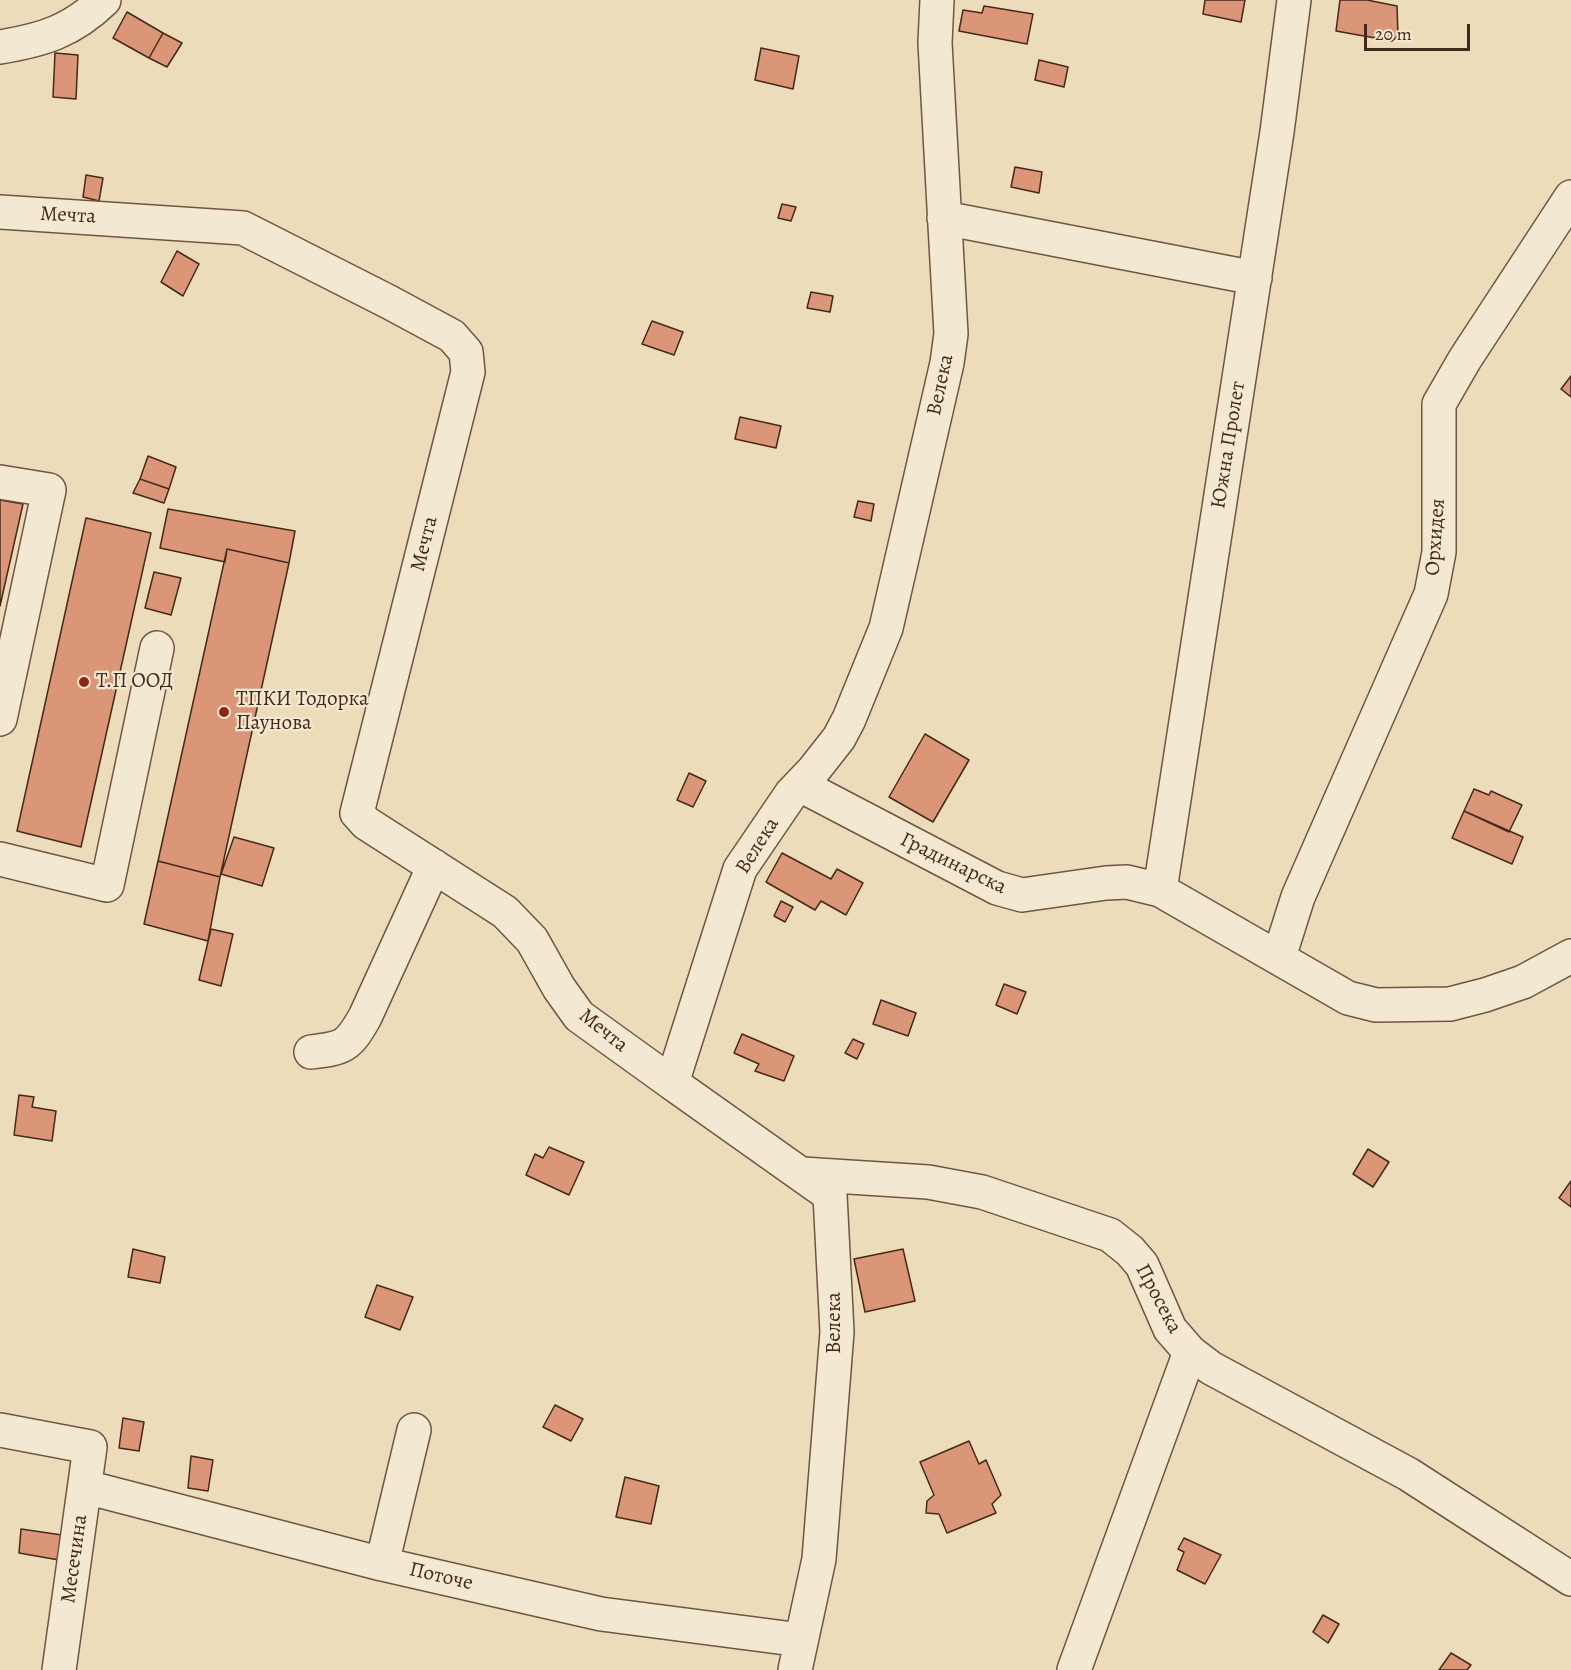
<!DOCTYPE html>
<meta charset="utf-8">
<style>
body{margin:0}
#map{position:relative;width:1571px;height:1670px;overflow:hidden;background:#eddcba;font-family:Alegreya,serif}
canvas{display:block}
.scale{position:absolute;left:1364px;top:24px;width:106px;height:27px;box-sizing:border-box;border:3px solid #45291a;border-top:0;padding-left:8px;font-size:18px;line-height:21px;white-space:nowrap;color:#45291a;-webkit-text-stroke:4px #f3e8d2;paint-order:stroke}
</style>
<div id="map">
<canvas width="1571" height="1670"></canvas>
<div class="scale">20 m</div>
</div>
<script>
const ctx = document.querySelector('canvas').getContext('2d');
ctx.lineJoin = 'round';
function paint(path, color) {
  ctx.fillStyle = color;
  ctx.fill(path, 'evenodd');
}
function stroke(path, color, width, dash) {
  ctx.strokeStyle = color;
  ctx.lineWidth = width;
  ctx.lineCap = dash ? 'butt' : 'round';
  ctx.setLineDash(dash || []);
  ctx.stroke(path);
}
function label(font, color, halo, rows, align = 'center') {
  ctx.font = font + ' Alegreya,serif';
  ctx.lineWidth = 4.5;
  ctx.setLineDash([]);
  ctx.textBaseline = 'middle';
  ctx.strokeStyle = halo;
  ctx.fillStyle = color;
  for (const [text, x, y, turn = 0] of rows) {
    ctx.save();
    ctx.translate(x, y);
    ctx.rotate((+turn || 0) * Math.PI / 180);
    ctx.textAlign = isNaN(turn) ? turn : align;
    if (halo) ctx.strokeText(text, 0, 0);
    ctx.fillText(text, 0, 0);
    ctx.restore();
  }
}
const building = new Path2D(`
 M1205 0H1245L1241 22 1203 14Z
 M1340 0H1367L1397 6 1398 36 1392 41 1336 31Z
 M984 6 1033 14 1027 44 959 31 963 10 982 13Z
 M127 12 163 33 149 58 113 38Z
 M163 33 182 43 167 67 149 58Z
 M761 48 799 56 793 89 755 80Z
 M55 53 78 55 76 99 53 97Z
 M1039 60 1068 67 1064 87 1035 80Z
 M1015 167 1042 172 1039 193 1011 187Z
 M86 175 103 178 99 201 83 197Z
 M782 204 796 207 791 221 778 218Z
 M177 251 199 264 183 296 161 282Z
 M811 292 833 296 830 312 807 308Z
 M652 321 683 332 674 355 642 344Z
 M1571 376V397L1561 389Z
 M740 417 781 426 776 448 735 439Z
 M148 456 176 467 169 489 140 479Z
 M140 479 169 489 164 503 133 493Z
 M0 500 23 504 0 606Z
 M858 501 874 504 871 521 854 517Z
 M168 509 295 531 289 563 227 549 225 562 160 548Z
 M86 518 151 533 81 847 17 831Z
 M227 549 289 563 220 877 158 861Z
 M154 572 181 578 171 615 145 608Z
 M925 734 969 760 933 822 889 797Z
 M689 773 706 781 693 807 677 800Z
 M1474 789 1489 795 1491 791 1522 805 1509 832 1464 811Z
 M1464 811 1523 837 1512 864 1452 838Z
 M234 837 274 848 262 886 221 874Z
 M782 853 831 879 837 869 863 883 846 915 821 901 815 910 766 882Z
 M158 861 220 877 208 941 144 924Z
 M781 901 793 907 785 922 774 916Z
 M211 929 233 934 221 986 199 980Z
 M1004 984 1026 992 1017 1014 996 1005Z
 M881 1000 916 1013 908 1036 873 1024Z
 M742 1034 794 1056 784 1081 755 1071 759 1064 734 1053Z
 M853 1039 864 1044 857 1059 845 1053Z
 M19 1095 34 1097 32 1107 56 1111 52 1141 14 1135Z
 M549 1147 584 1162 569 1195 526 1175 535 1154 543 1158Z
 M1368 1149 1389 1162 1373 1187 1353 1174Z
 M1571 1181V1207L1559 1198Z
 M133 1249 165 1257 160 1283 128 1277Z
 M903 1249 915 1301 865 1312 854 1259Z
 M377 1285 413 1297 400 1330 365 1317Z
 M555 1405 583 1419 571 1441 543 1427Z
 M123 1418 144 1422 139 1451 119 1448Z
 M969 1441 979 1464 986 1460 1001 1495 992 1504 996 1513 947 1533 939 1514 926 1513 927 1501 934 1495 920 1462Z
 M191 1456 213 1460 208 1491 188 1488Z
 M625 1477 659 1486 651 1524 616 1517Z
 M21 1529 62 1535 59 1560 19 1553Z
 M1184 1538 1221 1555 1205 1584 1177 1570 1184 1552 1178 1549Z
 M1323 1615 1339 1624 1328 1643 1313 1632Z
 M1451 1653 1471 1665 1467 1670H1439Z`);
paint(building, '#db9577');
stroke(building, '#45291a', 1.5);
const minor = new Path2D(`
 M0 47C43 40 72 31 104 0
 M0 212 243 228 389 302 452 336 466 352 468 372 357 813 366 823 505 912 532 940 559 988 579 1016 672 1083
 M944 218 1255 278
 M0 482 49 490 0 719
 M800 785 997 888 1022 895 1106 883 1127 882 1160 890 1348 998 1376 1005 1450 1004 1485 995 1523 982 1571 956
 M0 859 107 885 157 648
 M1160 890 1277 132 1294 0
 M1279 957 1298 897 1431 594 1439 552V404L1465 359 1571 197
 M311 1052C344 1048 348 1047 365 1017L434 866
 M802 1174 928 1182 982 1192 1110 1235 1130 1251 1142 1265 1170 1329 1190 1352 1211 1368 1408 1474 1571 1579
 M0 1430 90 1447 59 1670
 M86 1487 382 1564 601 1614 801 1640
 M382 1564 414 1430
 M795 1670 819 1559 837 1332 830 1195 672 1083 740 869 791 794 813 771 839 738 849 719 886 628 947 363 951 334 935 43 937 0
 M1074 1670 1190 1352`);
stroke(minor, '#6f5642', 36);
stroke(minor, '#f3e8d2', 33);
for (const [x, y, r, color] of [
 [84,682,6,"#8f2418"],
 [224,712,6,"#8f2418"]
]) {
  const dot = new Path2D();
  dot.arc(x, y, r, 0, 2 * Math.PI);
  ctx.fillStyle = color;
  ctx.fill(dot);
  stroke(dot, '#f3e8d2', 2);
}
label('21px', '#45291a', '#f3e8d2', [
 ["Мечта",68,216,3],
 ["Велека",941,385,-78],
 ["Южна Пролет",1229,445,-81],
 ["Орхидея",1436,537,-86],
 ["Мечта",425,544,-76],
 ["Велека",758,846,-58],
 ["Градинарска",953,864,26],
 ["Мечта",603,1031,39],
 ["Просека",1158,1299,62],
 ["Велека",835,1323,-90],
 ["Месечина",75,1559,-82],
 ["Поточе",441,1577,13]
]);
label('21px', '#45291a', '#f3e8d2', [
 ["Т.П ООД",96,682],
 ["ТПКИ Тодорка",236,700],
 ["Паунова",236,724]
], 'left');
</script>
